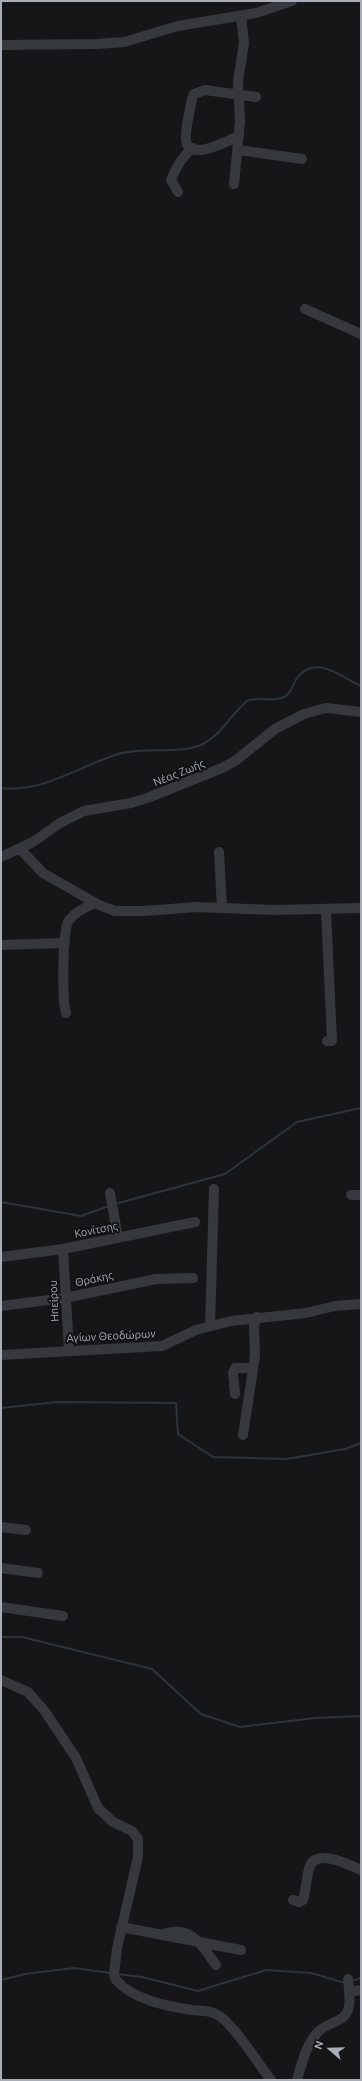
<!DOCTYPE html>
<meta charset="utf-8">
<style>
body{margin:0}
#map{position:relative;width:362px;height:2081px;overflow:hidden;background:#161618;font-family:Ubuntu,sans-serif}
canvas{display:block}
.frame{position:absolute;inset:0;border:2px solid #a8adb8;pointer-events:none}
.north{position:absolute;left:310px;top:2029px;width:40px;height:40px;-webkit-text-stroke:3px #111113;paint-order:stroke;rotate:290deg;font-size:11px;font-weight:700;line-height:16px;text-align:center;color:#a8adb8}
.north::after{content:'';display:block;margin:auto;width:14px;height:18px;background:#a8adb8;clip-path:polygon(50% 0,100% 100%,50% 72%,0 100%)}
</style>
<div id="map">
<canvas width="362" height="2081"></canvas>
<div class="frame"></div>
<div class="north">N</div>
</div>
<script>
const ctx = document.querySelector('canvas').getContext('2d');
ctx.lineJoin = 'round';
function stroke(path, color, width, dash) {
  ctx.strokeStyle = color;
  ctx.lineWidth = width;
  ctx.lineCap = dash ? 'butt' : 'round';
  ctx.setLineDash(dash || []);
  ctx.stroke(path);
}
function label(font, color, halo, rows, align = 'center') {
  ctx.font = font + ' Ubuntu,sans-serif';
  ctx.lineWidth = 4;
  ctx.setLineDash([]);
  ctx.textBaseline = 'middle';
  ctx.strokeStyle = halo;
  ctx.fillStyle = color;
  for (const [text, x, y, turn = 0] of rows) {
    ctx.save();
    ctx.translate(x, y);
    ctx.rotate((+turn || 0) * Math.PI / 180);
    ctx.textAlign = isNaN(turn) ? turn : align;
    if (halo) ctx.strokeText(text, 0, 0);
    ctx.fillText(text, 0, 0);
    ctx.restore();
  }
}
stroke(new Path2D(`
 M1 788C46 793 81 764 122 753 147 747 180 754 201 745 222 735 230 715 247 701 259 696 275 703 286 696 292 691 293 684 297 678 316 653 342 678 361 686
 M1 1202 81 1216 109 1206
 M115 1204 225 1174 297 1122 361 1108
 M1 1408 57 1402 176 1403 178 1434 213 1457 287 1459 345 1449 361 1443
 M1 1637H22L152 1669 201 1714 240 1727 315 1718 361 1716
 M117 1974 142 1977 198 1991 266 1970 311 1973 345 1983
 M1 1980 25 1974 74 1968 110 1973
 M352 1981 361 1978`), '#2c353c', 2);
stroke(new Path2D(`
 M1 45 97 44 124 42 178 26 256 13 292 1
 M239 136C229 140 188 163 186 140 185 127 190 112 192 99L194 94 205 90 256 97
 M238 150 302 159
 M234 184 240 121 238 81 244 43 241 16
 M178 192 171 180C176 167 182 156 193 148
 M305 309 361 334
 M20 849 43 873 99 905 115 911H144L197 907 274 910 361 908
 M219 852 222 908
 M1 857 33 842 60 823 84 811 131 803 150 797 222 768 235 761 275 729 304 714 326 708 361 712
 M326 910 332 1041H327
 M1 945 65 943
 M66 1013C62 1000 62 930 69 920 75 912 86 907 95 903
 M110 1193 118 1238
 M351 1195H361
 M63 1249 69 1351
 M1 1257 63 1249 195 1222
 M1 1306 65 1298 156 1279 193 1278
 M210 1326 214 1189
 M1 1355 162 1346 196 1330 231 1321 306 1313 335 1306 361 1304
 M235 1394 233 1373 235 1368H252
 M243 1435 255 1356 254 1326 257 1317
 M1 1527 26 1530
 M1 1568 38 1573
 M1 1607 63 1616
 M1 1680 28 1692 44 1710 76 1758 98 1808 113 1822 132 1831 138 1839V1857L117 1948 114 1974 116 1980C134 2000 166 2006 192 2010 200 2011 208 2010 216 2014 232 2021 258 2064 271 2080
 M293 1900 299 1902 303 1900C306 1890 306 1880 309 1869 314 1847 348 1864 361 1870
 M121 1927 241 1950
 M163 1934C191 1925 201 1944 216 1965
 M349 1992 361 1990
 M297 2080C302 2063 306 2043 320 2030 326 2025 332 2024 339 2020 354 2013 349 1993 348 1979`), '#37383d', 10);
label('11px', '#a8adb8', '#111113', [
 ["Νέας Ζωής",179,773,-22],
 ["Κονίτσης",96,1230,-11],
 ["Θράκης",94,1279,-12],
 ["Ηπείρου",54,1301,-93],
 ["Αγίων Θεοδώρων",111,1336,-3]
]);
</script>
